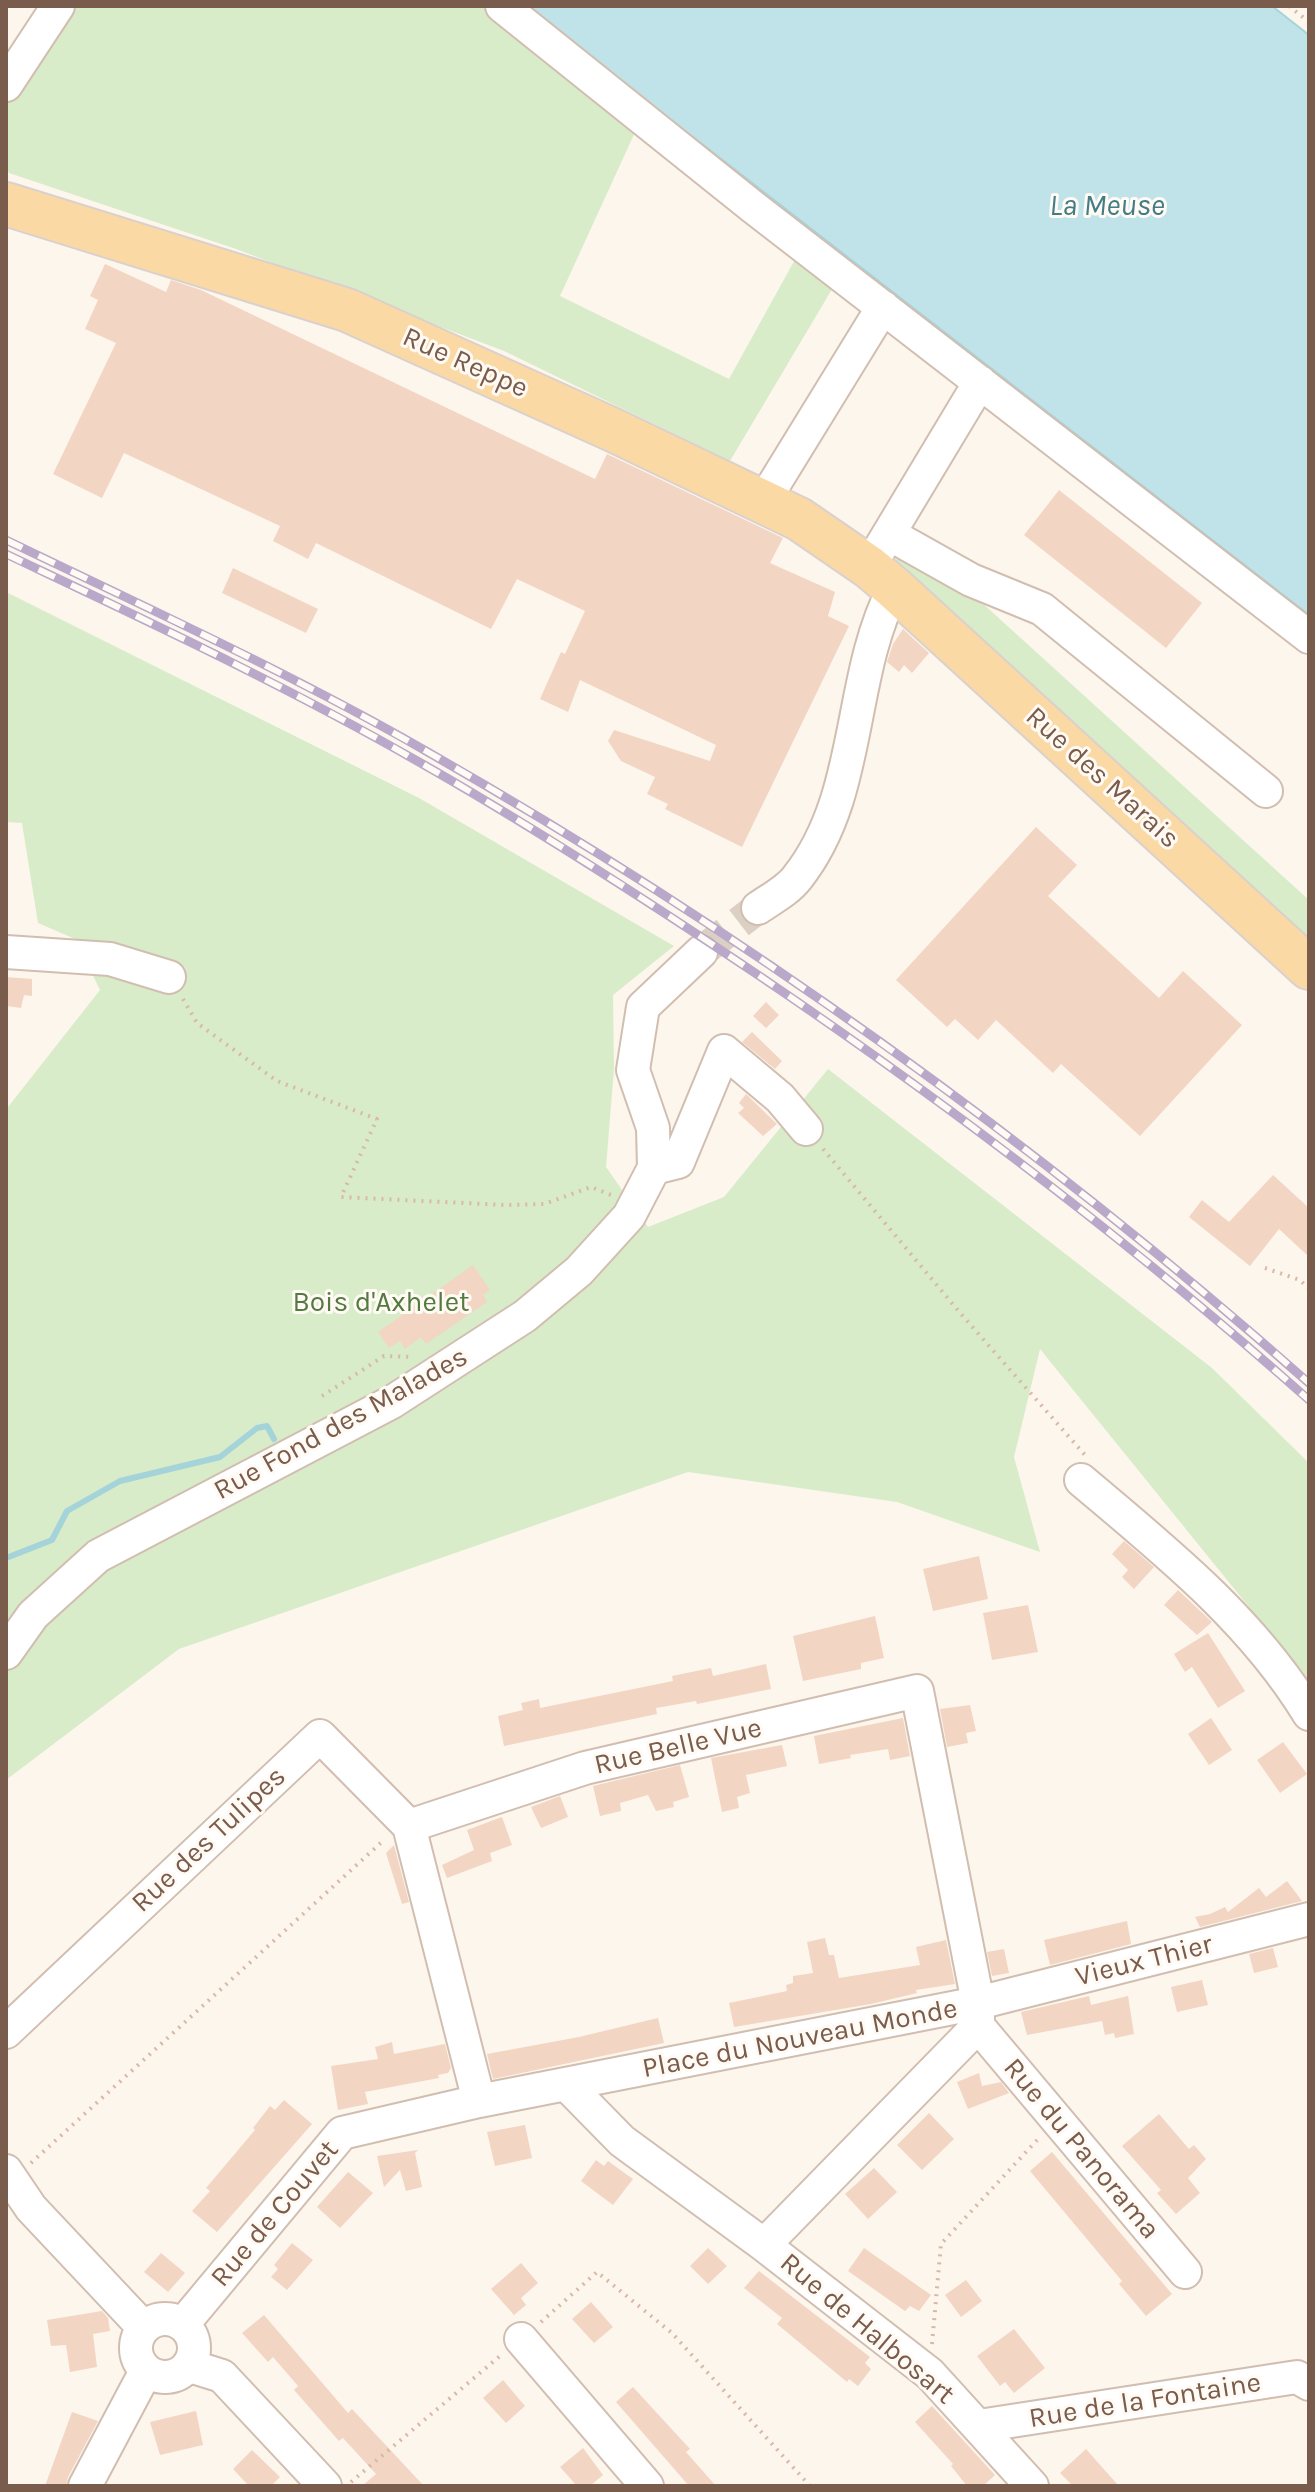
<!DOCTYPE html>
<style>
body{margin:0}
#map{position:relative;width:1315px;height:2492px;overflow:hidden;background:#fdf6ec;font-family:Karla,sans-serif}
canvas{display:block}
.frame{position:absolute;inset:0;border:8px solid #7a5c4d;pointer-events:none}
</style>
<div id="map">
<canvas width="1315" height="2492"></canvas>
<div class="frame"></div>
</div>
<script>
const ctx = document.querySelector('canvas').getContext('2d');
ctx.lineJoin = 'round';
function paint(path, color) {
  ctx.fillStyle = color;
  ctx.fill(path, 'evenodd');
}
function stroke(path, color, width, dash) {
  ctx.strokeStyle = color;
  ctx.lineWidth = width;
  ctx.lineCap = dash ? 'butt' : 'round';
  ctx.setLineDash(dash || []);
  ctx.stroke(path);
}
function label(font, color, halo, rows, align = 'center') {
  ctx.font = font + ' Karla,sans-serif';
  ctx.lineWidth = 6;
  ctx.setLineDash([]);
  ctx.textBaseline = 'middle';
  ctx.strokeStyle = halo;
  ctx.fillStyle = color;
  for (const [text, x, y, turn = 0] of rows) {
    ctx.save();
    ctx.translate(x, y);
    ctx.rotate((+turn || 0) * Math.PI / 180);
    ctx.textAlign = isNaN(turn) ? turn : align;
    if (halo) ctx.strokeText(text, 0, 0);
    ctx.fillText(text, 0, 0);
    ctx.restore();
  }
}
paint(new Path2D(`
 M58 6H502L642 117 560 296 729 379 803 245 841 274 730 461 504 351 236 249 9 173 6 166V85Z
 M901 555 980 601 1309 900V942L894 562Z
 M6 592 419 798 674 946 613 995 614 1069 606 1167 648 1227 724 1197 828 1069 1212 1368 1309 1463V1684L1300 1670 1040 1349 1014 1457 1040 1552 897 1502 688 1472 179 1649 6 1780V1106L8 1107 100 990 75 939 38 923 22 823 6 822Z`), '#d8ecc9');
const water = new Path2D(`
 M524 6H1272L1309 35V615Z`);
paint(water, '#bfe3e8');
stroke(water, '#a5d3da', 2);
stroke(new Path2D(`
 M6 1558 52 1540 67 1511 120 1481 220 1457 257 1428 267 1426 274 1439`), '#a5d3da', 6);
paint(new Path2D(`
 M105 264 166 292 171 280 201 290 595 479 607 454 783 538 770 563 835 592 828 616 849 626 742 847 665 809 668 804 647 794 655 777 621 761 608 741 614 730 710 761 716 745 580 680 568 712 540 699 561 652 565 654 585 611 517 579 491 629 316 543 308 559 273 541 280 526 124 453 102 498 53 474 116 343 85 329 98 300 90 296Z
 M1059 490 1202 603 1166 648 1024 535Z
 M233 568 318 609 306 633 222 593Z
 M903 629 929 653 912 673 904 665 899 672 887 662 893 644Z
 M1036 827 1077 865 1048 896 1159 998 1183 971 1242 1025 1140 1136 1061 1064 1053 1073 996 1020 978 1040 955 1019 947 1027 896 980Z
 M6 977 32 979V996L24 995 21 1008 6 1006Z
 M766 1002 779 1015 766 1028 753 1016Z
 M752 1032 782 1061 775 1069 742 1042Z
 M746 1094 777 1124 763 1136 738 1113 744 1108 739 1103Z
 M1273 1175 1309 1208V1257L1279 1229 1250 1266 1189 1217 1202 1200 1229 1222Z
 M473 1265 490 1290 483 1295 487 1302 426 1344 421 1337 405 1349 400 1341 389 1348 378 1332Z
 M1124 1541 1154 1567 1134 1589 1122 1577 1128 1570 1112 1554Z
 M979 1556 988 1599 933 1611 923 1569Z
 M1178 1590 1212 1622 1197 1635 1164 1605Z
 M1028 1605 1038 1652 992 1660 983 1613Z
 M875 1616 884 1658 861 1663V1669L803 1681 793 1636Z
 M1208 1633 1245 1691 1218 1708 1192 1667 1185 1672 1174 1654Z
 M766 1664 771 1689 697 1704 696 1701 656 1708 657 1714 504 1746 498 1716 523 1710 521 1703 539 1699 540 1708 673 1681 672 1676 711 1668 713 1676Z
 M970 1705 976 1731 966 1733 968 1743 947 1747 940 1709Z
 M903 1718 910 1756 890 1760 888 1749 850 1755 851 1758 819 1764 814 1736Z
 M1211 1718 1232 1750 1209 1765 1188 1734Z
 M1283 1742 1307 1774 1280 1793 1257 1760Z
 M782 1745 787 1766 746 1775 750 1793 737 1797 739 1808 722 1812 711 1758Z
 M680 1765 689 1797 673 1802 674 1807 656 1811 648 1795 620 1803 621 1811 600 1816 593 1786Z
 M560 1796 568 1817 541 1828 531 1807Z
 M502 1817 512 1845 490 1853 492 1861 447 1878 442 1865 474 1850 467 1830Z
 M394 1845 409 1902 402 1904 386 1853Z
 M1287 1881 1302 1901 1200 1927 1195 1917 1210 1914 1225 1907 1228 1912 1259 1888 1266 1897Z
 M1127 1921 1131 1944 1050 1965 1044 1940Z
 M825 1938 829 1955H834L839 1978 920 1965 916 1947 946 1940 955 1984 916 1990 917 1993 871 2004 734 2027 729 2003 787 1991 786 1985 793 1983V1976L813 1973 807 1942Z
 M1273 1948 1278 1967 1254 1973 1249 1954Z
 M1004 1949 1009 1973 992 1976 987 1952Z
 M1202 1980 1208 2005 1177 2012 1171 1987Z
 M1089 1996 1091 2005 1128 1996 1134 2034 1115 2038 1114 2033 1105 2035 1102 2021 1027 2035 1021 2012Z
 M658 2018 664 2043 493 2079 487 2054 579 2037Z
 M392 2042 394 2054 445 2044 451 2068 448 2073 438 2075 439 2078 365 2092 368 2104 338 2110 331 2066 378 2059 375 2047Z
 M979 2073 982 2086 1001 2082 1009 2093 968 2109 957 2082Z
 M284 2100 312 2124 217 2232 192 2211 210 2191 206 2188 255 2130 253 2128 270 2106 275 2110Z
 M929 2113 954 2139 922 2170 897 2145Z
 M1159 2114 1189 2149 1194 2145 1206 2159 1188 2178 1200 2193 1176 2214 1157 2193 1161 2190 1122 2146Z
 M525 2125 532 2158 495 2166 487 2132Z
 M418 2150 415 2153 422 2187 406 2191 400 2170 384 2187 377 2156Z
 M1052 2152 1172 2294 1146 2316 1119 2284 1122 2281 1030 2171Z
 M596 2160 604 2166 608 2161 633 2179 613 2205 581 2181Z
 M874 2168 897 2192 868 2219 845 2194Z
 M348 2172 373 2193 340 2228 317 2207Z
 M292 2243 313 2260 287 2290 271 2277 278 2269 274 2265Z
 M708 2248 727 2266 708 2284 690 2266Z
 M864 2248 931 2295 919 2311 910 2306 905 2311 848 2271Z
 M161 2253 185 2273 168 2292 144 2272Z
 M521 2263 538 2283 521 2298 526 2305 514 2315 491 2289Z
 M759 2271 870 2357 865 2363 871 2369 858 2386 849 2379 847 2382 777 2324 782 2318 744 2288Z
 M966 2280 982 2301 961 2317 945 2295Z
 M591 2302 613 2327 594 2343 572 2319Z
 M102 2311 108 2318 110 2331 93 2334 97 2367 70 2372 66 2345 51 2346 47 2320Z
 M264 2315 348 2413 352 2409 424 2486H362L376 2474 343 2438 339 2441 294 2390 298 2386 273 2357 268 2362 242 2333Z
 M1014 2329 1045 2368 1014 2393 1005 2382 1000 2386 977 2356Z
 M503 2380 525 2406 506 2423 483 2398Z
 M633 2387 690 2449 686 2452 716 2486H689L616 2402Z
 M932 2406 995 2475 983 2486H967L951 2466 953 2464 915 2422Z
 M196 2411 203 2445 160 2455 150 2422Z
 M72 2412 98 2421 68 2477 66 2486H45Z
 M583 2448 603 2475 590 2486H577L560 2467Z
 M1086 2449 1109 2475 1119 2486H1073L1060 2473Z
 M252 2450 280 2477 271 2486H249L233 2469Z`), '#f3d5c3');
stroke(new Path2D(`
 M701 952 758 908`), '#dcd0c4', 32, [32, 16]);
const minor = new Path2D(`
 M502 6 753 207 1309 637
 M6 85 58 6
 M763 502 883 307
 M889 534 971 580 1042 609 1266 791
 M879 550 980 382
 M758 908C771 899 788 890 797 878 863 795 847 679 894 588
 M6 952 110 959 169 977
 M654 1168 678 1162 724 1051 780 1098 806 1129
 M1081 1480C1164 1550 1252 1620 1309 1714
 M6 1653 33 1615 98 1556 392 1402 525 1316 579 1271 629 1216 654 1168 653 1128 633 1070 643 1007 701 952
 M978 2026 1185 2272
 M6 2032 320 1736 409 1826
 M567 2085 622 2141 764 2245 930 2374 1032 2486
 M479 2101 409 1826 585 1768 917 1691 978 2003V2026L764 2245
 M6 2171 31 2208 144 2328
 M136 2348a29 29 0 1 1 58 0a29 29 0 1 1-58 0Z
 M183 2324 342 2133 479 2101 978 2003 1309 1919
 M521 2339 647 2486
 M190 2366 222 2376 325 2486
 M979 2426 1297 2377 1309 2384
 M85 2486 146 2371`);
const major = new Path2D(`
 M6 204 347 310 611 429 799 519 869 567 894 588 1309 968`);
stroke(minor, '#d1beb0', 36);
stroke(major, '#dad1cd', 46);
stroke(new Path2D(`
 M1289 6 1309 22
 M183 999 197 1023 277 1081 377 1119 341 1197 505 1205 544 1204 591 1187 611 1195
 M823 1149 961 1314 1085 1455
 M1265 1268 1300 1280 1309 1289
 M322 1396 384 1356 412 1357
 M31 2163 385 1839
 M541 2322 597 2272 672 2333 810 2486
 M932 2344 941 2244 1038 2139
 M351 2482 500 2356`), '#d9b8a5', 4, [2, 6]);
stroke(minor, '#fff', 32);
stroke(major, '#fbd9a5', 42);
const rail = new Path2D(`
 M6 540C147 608 290 673 426 751 740 930 1038 1144 1309 1383
 M6 554C145 620 285 685 419 762 537 829 651 903 764 979 954 1108 1137 1247 1309 1400`);
stroke(rail, '#b9a8c9', 9);
stroke(rail, '#fffaf3', 6, [18]);
label('28px', '#7a5c4d', '#fffaf3', [
 ["Rue Reppe",465,363,24],
 ["Rue des Marais",1102,778,42],
 ["Rue Fond des Malades",341,1424,-29],
 ["Rue Belle Vue",678,1747,-13],
 ["Rue des Tulipes",209,1840,-43],
 ["Vieux Thier",1144,1961,-14],
 ["Place du Nouveau Monde",800,2039,-11],
 ["Rue du Panorama",1081,2149,50],
 ["Rue de Couvet",275,2214,-50],
 ["Rue de Halbosart",867,2329,40],
 ["Rue de la Fontaine",1145,2401,-9]
]);
label('28px', '#537a41', '#fffaf3', [
 ["Bois d'Axhelet",381,1303]
]);
label('italic 30px', '#437c86', '#fffaf3', [
 ["La Meuse",1107,206]
]);
</script>
